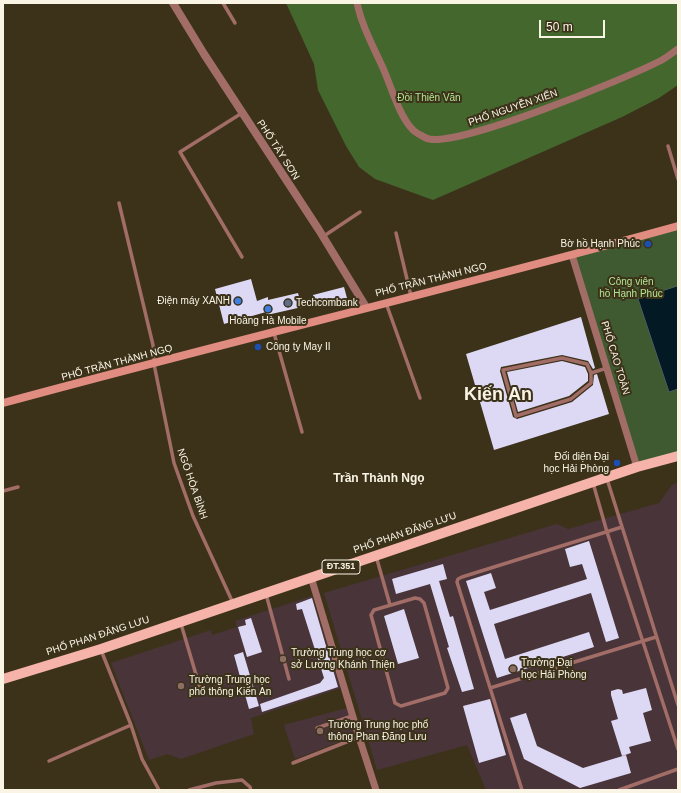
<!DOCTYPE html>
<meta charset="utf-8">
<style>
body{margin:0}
#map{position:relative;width:681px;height:793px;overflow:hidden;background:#3c321a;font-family:Arial,sans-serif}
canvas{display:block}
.frame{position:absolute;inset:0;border:4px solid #faf4e5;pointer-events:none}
.scale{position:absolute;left:539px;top:20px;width:66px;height:18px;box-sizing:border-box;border:2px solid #faf4e5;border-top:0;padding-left:5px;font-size:12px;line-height:14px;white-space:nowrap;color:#faf4e5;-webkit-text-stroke:3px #3c321a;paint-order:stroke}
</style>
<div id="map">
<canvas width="681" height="793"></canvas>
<div class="frame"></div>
<div class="scale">50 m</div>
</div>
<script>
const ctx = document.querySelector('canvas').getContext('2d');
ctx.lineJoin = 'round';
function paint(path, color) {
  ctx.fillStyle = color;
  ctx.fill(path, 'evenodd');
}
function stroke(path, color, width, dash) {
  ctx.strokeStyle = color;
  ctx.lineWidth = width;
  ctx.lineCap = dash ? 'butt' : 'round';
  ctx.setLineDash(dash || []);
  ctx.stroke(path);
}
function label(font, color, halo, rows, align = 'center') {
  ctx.font = font + ' Arial,sans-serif';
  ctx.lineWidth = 4;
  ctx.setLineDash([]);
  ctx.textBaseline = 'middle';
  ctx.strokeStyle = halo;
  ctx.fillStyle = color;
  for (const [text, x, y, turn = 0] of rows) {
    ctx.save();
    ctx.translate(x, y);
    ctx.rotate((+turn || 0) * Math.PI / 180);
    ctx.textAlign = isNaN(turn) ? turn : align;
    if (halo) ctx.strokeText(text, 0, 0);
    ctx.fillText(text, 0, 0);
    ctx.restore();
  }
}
paint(new Path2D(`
 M678 483V790H486L467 745 377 770 324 593 557 524 568 529 659 503 672 485Z
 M312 596 341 688 251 718 254 734 181 759 167 754 149 760 111 663 211 630 212 635 237 627 235 621Z
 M347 708 355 736 295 759 284 725Z`), '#493539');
paint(new Path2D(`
 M678 226V455L637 467 572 255Z`), '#3f5a30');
paint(new Path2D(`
 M286 3H678V85L659 98 622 117 433 200 375 179 359 167 346 146 318 90 314 64Z`), '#44672e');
const water = new Path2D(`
 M678 286V389L669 392 638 299Z`);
paint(water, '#031a25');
stroke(water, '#4d5b5f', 1);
paint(new Path2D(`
 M251 279 257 301 268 297V300L298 293 302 307 267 315 266 312 224 324 215 289Z
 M344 287 347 298 315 306 313 295Z
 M581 317 595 368 593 369 588 361 562 355 501 367 500 371 513 417 517 419 572 402 593 385 594 375 597 374 609 414 494 450 466 354Z
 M562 361 585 367 588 374V381L569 396 518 412 507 372Z
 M589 541 619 638 606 642 591 593 494 624 505 659 589 632 594 647 497 678 466 581 491 573 496 588 484 592 490 610 587 579 582 564 570 567 565 549Z
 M443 564 447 579 439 581 450 617 453 616 474 689 462 692 447 648 449 647 430 584 396 594 392 579Z
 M312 598 338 687 262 712 260 704 320 683 324 678 302 609 297 610 296 604Z
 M404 609 419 658 398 664 384 616Z
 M251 618 262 652 247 657 238 627 246 625 245 620Z
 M243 652 259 706 249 709 234 655Z
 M646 688 652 710 643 713 651 741 629 747 631 753 622 756 611 721 618 719 611 695V691L618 689 622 690 623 694Z
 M490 699 506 755 479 763 463 706Z
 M526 713 537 746 583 768 626 755 631 773 580 788 524 759 510 718Z`), '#ddd9f5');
stroke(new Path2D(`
 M223 3 235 23
 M242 113 180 152 242 257
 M668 146 678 179
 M119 203 153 345 154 364 174 463 193 516 233 603
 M396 233 411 296
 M324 236 360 212
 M386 303 420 398
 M274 333 302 432
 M562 358 587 364 591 373V383L571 399 516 416 503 370Z
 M591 373 607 368
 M607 479 678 705
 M593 483 607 532 678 749
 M3 491 18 487
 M376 556 390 605
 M266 594 289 679
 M415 598 420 599 424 603 448 688 445 693 401 706 395 703 371 615 374 610Z
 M181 624 200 688
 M101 650 131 725
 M490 688 656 637
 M317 728 352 716
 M49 761 131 725 142 759 159 790
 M293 763 359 737
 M189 790 216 783 242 780 250 787 251 790
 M522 790 457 582 458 579 462 577 622 527
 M619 790 678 769`), '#a26d66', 3.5);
stroke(new Path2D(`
 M357 3C362 26 373 46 383 68 391 86 399 116 413 130 416 133 422 136 426 138 451 151 629 77 660 61 666 58 672 53 678 49
 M572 255 637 467
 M311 577 359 737 376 790`), '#a26d66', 7);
stroke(new Path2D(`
 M173 3 204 54 319 230 366 307`), '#a26d66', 8);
stroke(new Path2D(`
 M3 403C227 342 454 288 678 226`), '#e08c81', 8);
stroke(new Path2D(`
 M3 679 101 649 637 467 678 456`), '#f5b3aa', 10);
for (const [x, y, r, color] of [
 [648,244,4,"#1a4fb4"],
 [238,301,4,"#3f7fe0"],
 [288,303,4,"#5c6f8a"],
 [268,309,4,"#3f7fe0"],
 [258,347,4,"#1a4fb4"],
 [617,463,4,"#1a4fb4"],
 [283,659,4,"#8d6e63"],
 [513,669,4,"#8d6e63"],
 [181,686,4,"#8d6e63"],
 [320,731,4,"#8d6e63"]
]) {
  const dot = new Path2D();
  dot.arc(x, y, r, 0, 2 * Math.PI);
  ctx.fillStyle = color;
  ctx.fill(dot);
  stroke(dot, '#3c321a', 1.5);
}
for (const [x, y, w] of [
 [341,567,38]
]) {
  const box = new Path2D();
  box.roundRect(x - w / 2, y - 7, w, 14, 3);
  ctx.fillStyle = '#3c321a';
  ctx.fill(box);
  stroke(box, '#faf4e5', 1);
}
label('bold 9px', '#faf4e5', null, [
 ["ĐT.351",341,567]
]);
label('10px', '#b0e692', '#3c321a', [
 ["Đồi Thiên Văn",429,98],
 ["Công viên",631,282],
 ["hồ Hạnh Phúc",631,294]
]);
label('10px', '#faf4e5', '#3c321a', [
 ["PHỐ NGUYỄN XIỂN",513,108,-19],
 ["PHỐ TÂY SƠN",278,150,57],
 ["PHỐ TRẦN THÀNH NGỌ",431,280,-14],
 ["PHỐ CAO TOÀN",615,358,73],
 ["PHỐ TRẦN THÀNH NGỌ",117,363,-15],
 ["NGÕ HÒA BÌNH",192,484,71],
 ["PHỐ PHAN ĐĂNG LƯU",405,533,-19],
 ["PHỐ PHAN ĐĂNG LƯU",98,636,-18]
]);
label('10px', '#faf4e5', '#3c321a', [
 ["Bờ hồ Hạnh Phúc",640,244,"right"],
 ["Điện máy XANH",230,301,"right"],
 ["Techcombank",296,303],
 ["Hoàng Hà Mobile",268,321,"center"],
 ["Công ty May II",266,347],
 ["Đối diện Đại",609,457,"right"],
 ["học Hải Phòng",609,469,"right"],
 ["Trường Trung học cơ",291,653],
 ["sở Lương Khánh Thiện",291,665],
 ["Trường Đại",521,663],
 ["học Hải Phòng",521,675],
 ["Trường Trung học",189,680],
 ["phổ thông Kiến An",189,692],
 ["Trường Trung học phổ",328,725],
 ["thông Phan Đăng Lưu",328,737]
], 'left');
label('bold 12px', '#faf4e5', '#3c321a', [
 ["Trần Thành Ngọ",379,479]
]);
label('bold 18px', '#faf4e5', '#3c321a', [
 ["Kiến An",498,395]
]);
</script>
